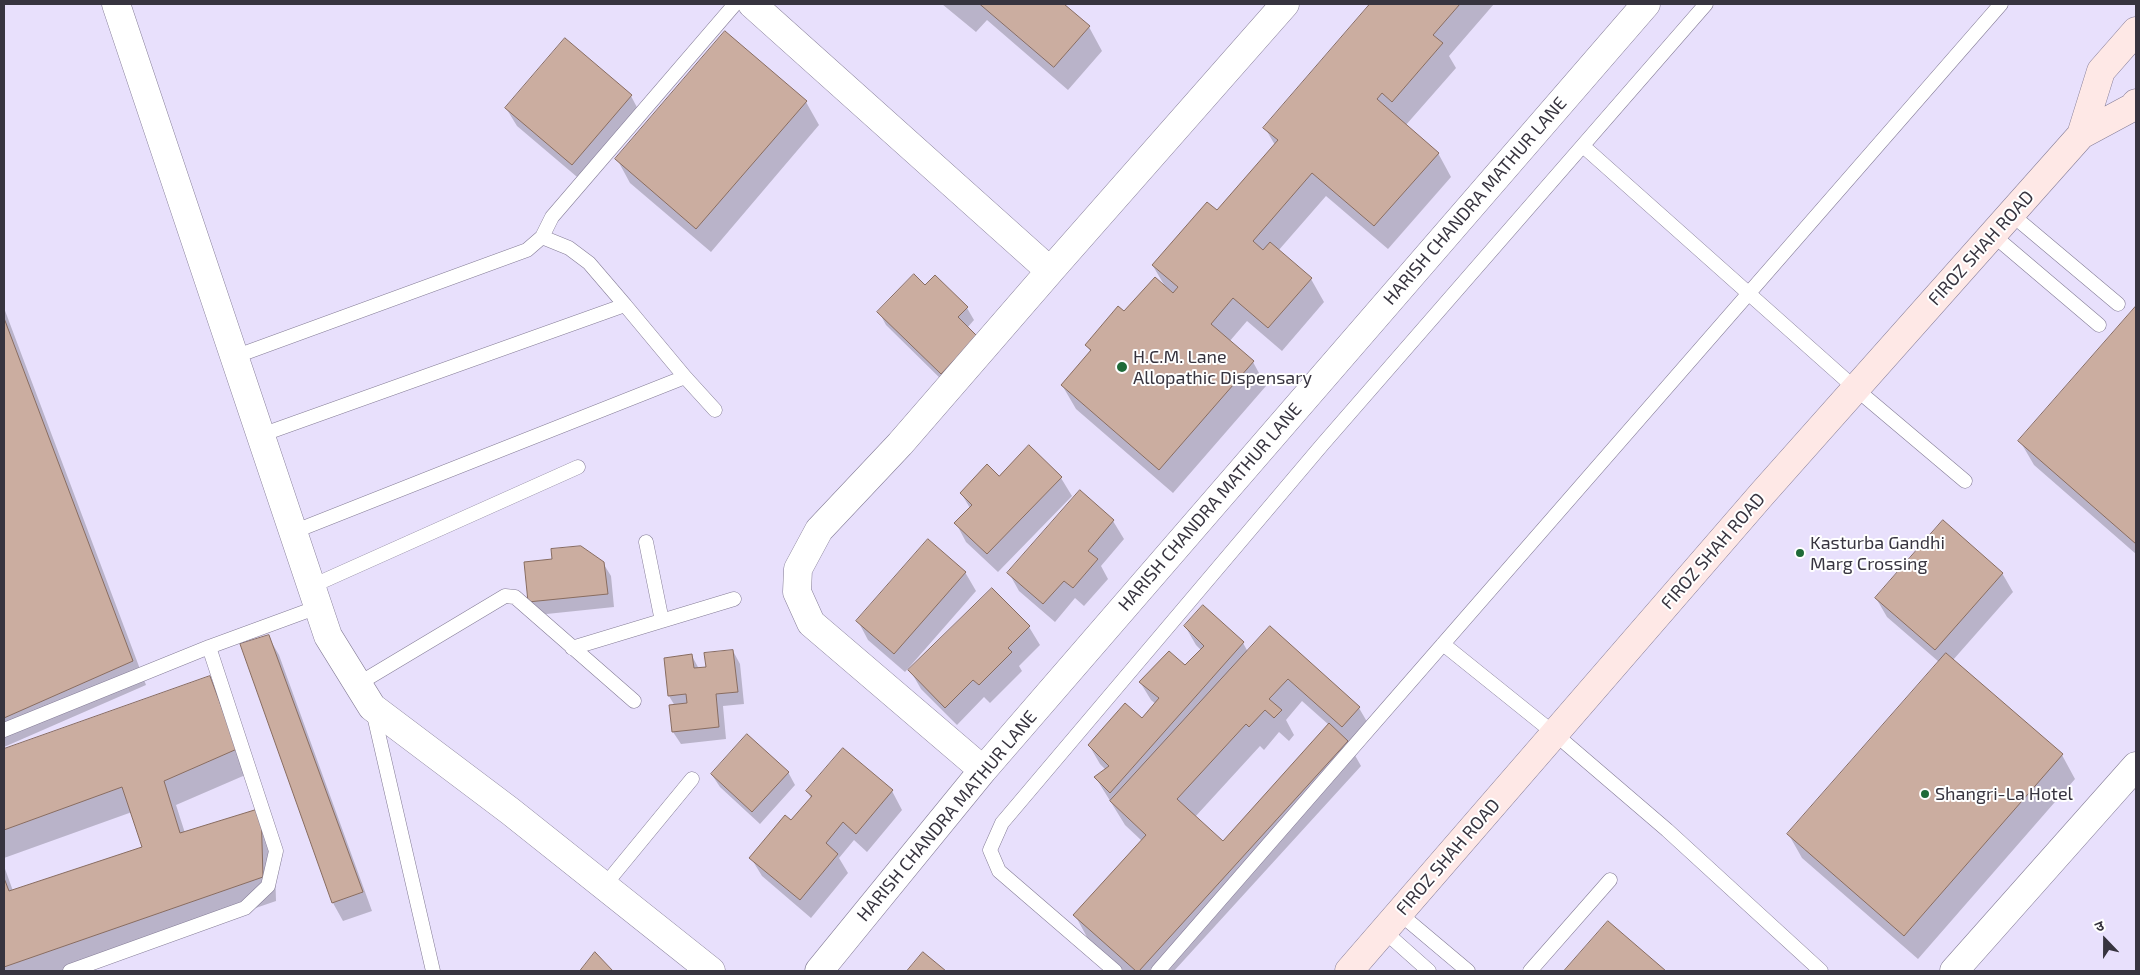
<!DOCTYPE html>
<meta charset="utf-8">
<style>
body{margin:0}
#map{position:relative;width:2140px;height:975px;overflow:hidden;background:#e8e0fc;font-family:"Exo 2","Noto Sans Devanagari",sans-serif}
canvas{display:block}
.frame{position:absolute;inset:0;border:5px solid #37343f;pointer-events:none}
.north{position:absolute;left:2080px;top:915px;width:50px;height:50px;-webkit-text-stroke:4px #fff;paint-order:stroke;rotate:338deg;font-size:14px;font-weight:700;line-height:20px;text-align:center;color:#37343f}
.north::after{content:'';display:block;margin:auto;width:18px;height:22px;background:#37343f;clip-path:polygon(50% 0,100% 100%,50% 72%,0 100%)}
</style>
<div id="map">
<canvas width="2140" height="975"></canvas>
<div class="frame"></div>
<div class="north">उ</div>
</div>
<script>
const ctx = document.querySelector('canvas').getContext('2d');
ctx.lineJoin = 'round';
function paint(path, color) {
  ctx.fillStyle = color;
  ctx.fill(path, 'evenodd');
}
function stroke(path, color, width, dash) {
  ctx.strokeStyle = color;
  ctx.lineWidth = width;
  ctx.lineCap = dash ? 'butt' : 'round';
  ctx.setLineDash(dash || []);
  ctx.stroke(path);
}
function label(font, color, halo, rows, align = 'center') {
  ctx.font = font + ' "Exo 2",sans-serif';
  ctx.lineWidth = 4;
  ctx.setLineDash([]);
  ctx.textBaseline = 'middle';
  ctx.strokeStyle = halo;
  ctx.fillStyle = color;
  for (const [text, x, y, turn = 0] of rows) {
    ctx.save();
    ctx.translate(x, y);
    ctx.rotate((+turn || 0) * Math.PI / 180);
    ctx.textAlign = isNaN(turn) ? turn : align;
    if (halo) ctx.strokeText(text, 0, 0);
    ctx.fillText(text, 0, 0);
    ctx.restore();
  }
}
paint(new Path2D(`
 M942 4H1062L1089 27 1102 51 1068 90 987 20 976 32Z
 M1372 4H1494L1449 56 1456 68 1405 126 1438 153 1451 177 1388 249 1326 196 1278 251 1311 279 1324 302 1282 351 1247 321 1229 342 1253 362 1266 386 1173 493 1076 409 1062 385 1091 352 1086 345 1124 313 1166 288 1153 266 1218 212 1275 145 1265 128Z
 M631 96 641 115 583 182 517 126 506 108Z
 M806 102 819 125 711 252 630 183 617 159Z
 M925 287 967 308 974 320 967 328 976 337 948 386 886 325 879 312Z
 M4 308 146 685 4 747Z
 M2136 308V554L2034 465 2020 441Z
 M1000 478H1061L1072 496 998 572 966 542 956 523 970 508 961 493Z
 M1113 521 1124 539 1101 566 1108 579 1084 606 1075 598 1055 622 1019 591 1009 573Z
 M603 563 611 576 614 607 537 615 529 602Z
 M965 572 976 591 905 672 868 640 858 621Z
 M2002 573 2013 592 1953 660 2062 755 2075 779 1918 959 1802 858 1789 835 1939 662 1887 617 1876 598Z
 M992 590 1029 627 1040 645 1019 666 1022 671 990 703 984 697 957 725 921 689 910 670Z
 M1185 626 1243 643 1248 652 1359 708 1373 732 1348 743 1361 766 1174 971H1124L1088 939 1075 915 1142 841 1125 825 1096 778 1106 770 1100 764 1089 745 1142 720 1156 704 1151 700 1140 682 1185 667 1201 650 1196 645ZM1302 701 1329 725 1223 843 1195 817 1260 746 1264 750 1279 732 1289 741 1294 735 1286 720Z
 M268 636 279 655 372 911 343 921 333 903 242 644Z
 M733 651 740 664 744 704 723 706 726 739 681 744 673 732 675 706 669 696 665 659 692 656 699 669 708 668Z
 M209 678 223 702 250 773 176 805 185 833 260 809 274 833 276 901 73 971H4V866L13 891 144 848 132 812 4 858V750Z
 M788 772 795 785 760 824 720 787 712 775Z
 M807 791H892L902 810 867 852 854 840 839 858 848 873 811 918 762 876 751 858 791 822 811 798Z
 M1608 923 1664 971H1566Z`), '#0003');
const building = new Path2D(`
 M980 4H1064L1090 26 1054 67Z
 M1370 4H1460L1433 35 1443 43 1392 102 1382 93 1377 99 1439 153 1374 226 1312 173 1253 241 1263 250 1270 242 1312 278 1268 328 1233 298 1211 324 1254 361 1159 470 1061 385 1091 350 1085 345 1118 306 1124 311 1155 277 1173 293 1178 287 1152 265 1207 202 1217 210 1278 140 1263 128Z
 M725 31 807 101 696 229 615 159Z
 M565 38 632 95 572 165 505 108Z
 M914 274 925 285 935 275 968 307 958 317 977 336 941 374 877 312Z
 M2136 306V544L2018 441Z
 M4 318 133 661 4 718Z
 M1029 445 1062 477 987 554 954 523 972 505 960 493 987 464 999 476Z
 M1080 490 1114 520 1088 551 1098 559 1073 588 1064 581 1043 604 1007 573Z
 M1943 520 2003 573 1935 650 1875 598Z
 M928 539 966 572 894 654 856 621Z
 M581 546 604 562 608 594 528 602 524 562 552 559 551 549Z
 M992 588 1030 626 1008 648 1012 652 979 685 973 680 945 708 908 670Z
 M1203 605 1244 642 1110 793 1094 777 1109 766 1088 745 1125 703 1142 718 1159 698 1139 682 1169 651 1185 665 1204 646 1184 626Z
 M1270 626 1360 707 1342 727 1288 679 1269 699 1282 710 1274 718 1265 710 1249 727 1246 724 1177 799 1223 841 1329 723 1348 741 1139 971H1136L1073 915 1146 835 1110 801Z
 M269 635 363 892 332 903 240 644Z
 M733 650 738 692 716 694 719 727 672 732 669 705 687 703 686 694 668 696 664 658 692 654 694 668 706 667 704 653Z
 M1946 653 2063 754 1904 936 1787 834Z
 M210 676 237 749 164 781 180 833 261 808 263 877 4 967V878L9 891 142 847 122 787 4 830V749Z
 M747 734 789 772 752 812 711 774Z
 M843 748 893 790 856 834 843 822 826 843 838 854 800 900 749 858 785 815 791 820 812 796 806 791Z
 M1608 921 1666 971H1564Z
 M595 952 613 971H580Z
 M923 952 946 971H907Z`);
paint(building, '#cbada0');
stroke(building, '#886c60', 1);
const service = new Path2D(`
 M1583 146 1856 389 1965 481
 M2011 214 2118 304
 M1993 235 2099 325
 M542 237 552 217 735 4
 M625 305 685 377
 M234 357 527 250 542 237 569 248 589 263 625 305 261 435
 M293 532 685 377 715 410
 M646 542 662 621
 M312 586 578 467
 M1443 644 1555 734 1667 830 1821 971
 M572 648 734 599
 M358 684 505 596 515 597 634 701
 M373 711 433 971
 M4 730 209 647 318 607
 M604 886 692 779
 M1399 913 1468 971
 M1384 931 1429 971
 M70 971 245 908 268 886 276 851 209 647
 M1115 971 999 871 990 850 1002 823 1322 445 1706 4
 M1158 971 2001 4
 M1530 971 1610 880`);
const minor = new Path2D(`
 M116 4 328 636 372 707 510 811 711 971
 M752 4 1050 271 900 444 819 530 798 569 797 592 811 623 983 770
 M1050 271 1285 4
 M819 971 983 770 1646 4
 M1954 971 2136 766`);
const secondary = new Path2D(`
 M2081 135 2101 71 2136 31
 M1349 971 1762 494 2081 135 2133 107 2136 103`);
stroke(service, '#847c96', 15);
stroke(minor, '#847c96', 29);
stroke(secondary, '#847c96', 29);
stroke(service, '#fff', 14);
stroke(minor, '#fff', 28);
stroke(secondary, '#fee8e6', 28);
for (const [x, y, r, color] of [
 [1122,367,6,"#1f6a38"],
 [1800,553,5,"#1f6a38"],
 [1925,794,5,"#1f6a38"]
]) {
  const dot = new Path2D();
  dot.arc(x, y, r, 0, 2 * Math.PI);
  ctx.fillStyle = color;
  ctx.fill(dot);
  stroke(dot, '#fff', 2);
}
label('18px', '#37343f', '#fff', [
 ["HARISH CHANDRA MATHUR LANE",1475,201,-49],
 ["FIROZ SHAH ROAD",1981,248,-48],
 ["HARISH CHANDRA MATHUR LANE",1210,507,-49],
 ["FIROZ SHAH ROAD",1713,551,-49],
 ["HARISH CHANDRA MATHUR LANE",947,816,-50],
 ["FIROZ SHAH ROAD",1448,857,-49]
]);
label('18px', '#37343f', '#fff', [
 ["H.C.M. Lane",1133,357],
 ["Allopathic Dispensary",1133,378],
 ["Kasturba Gandhi",1810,543],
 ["Marg Crossing",1810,564],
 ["Shangri-La Hotel",1935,794]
], 'left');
</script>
